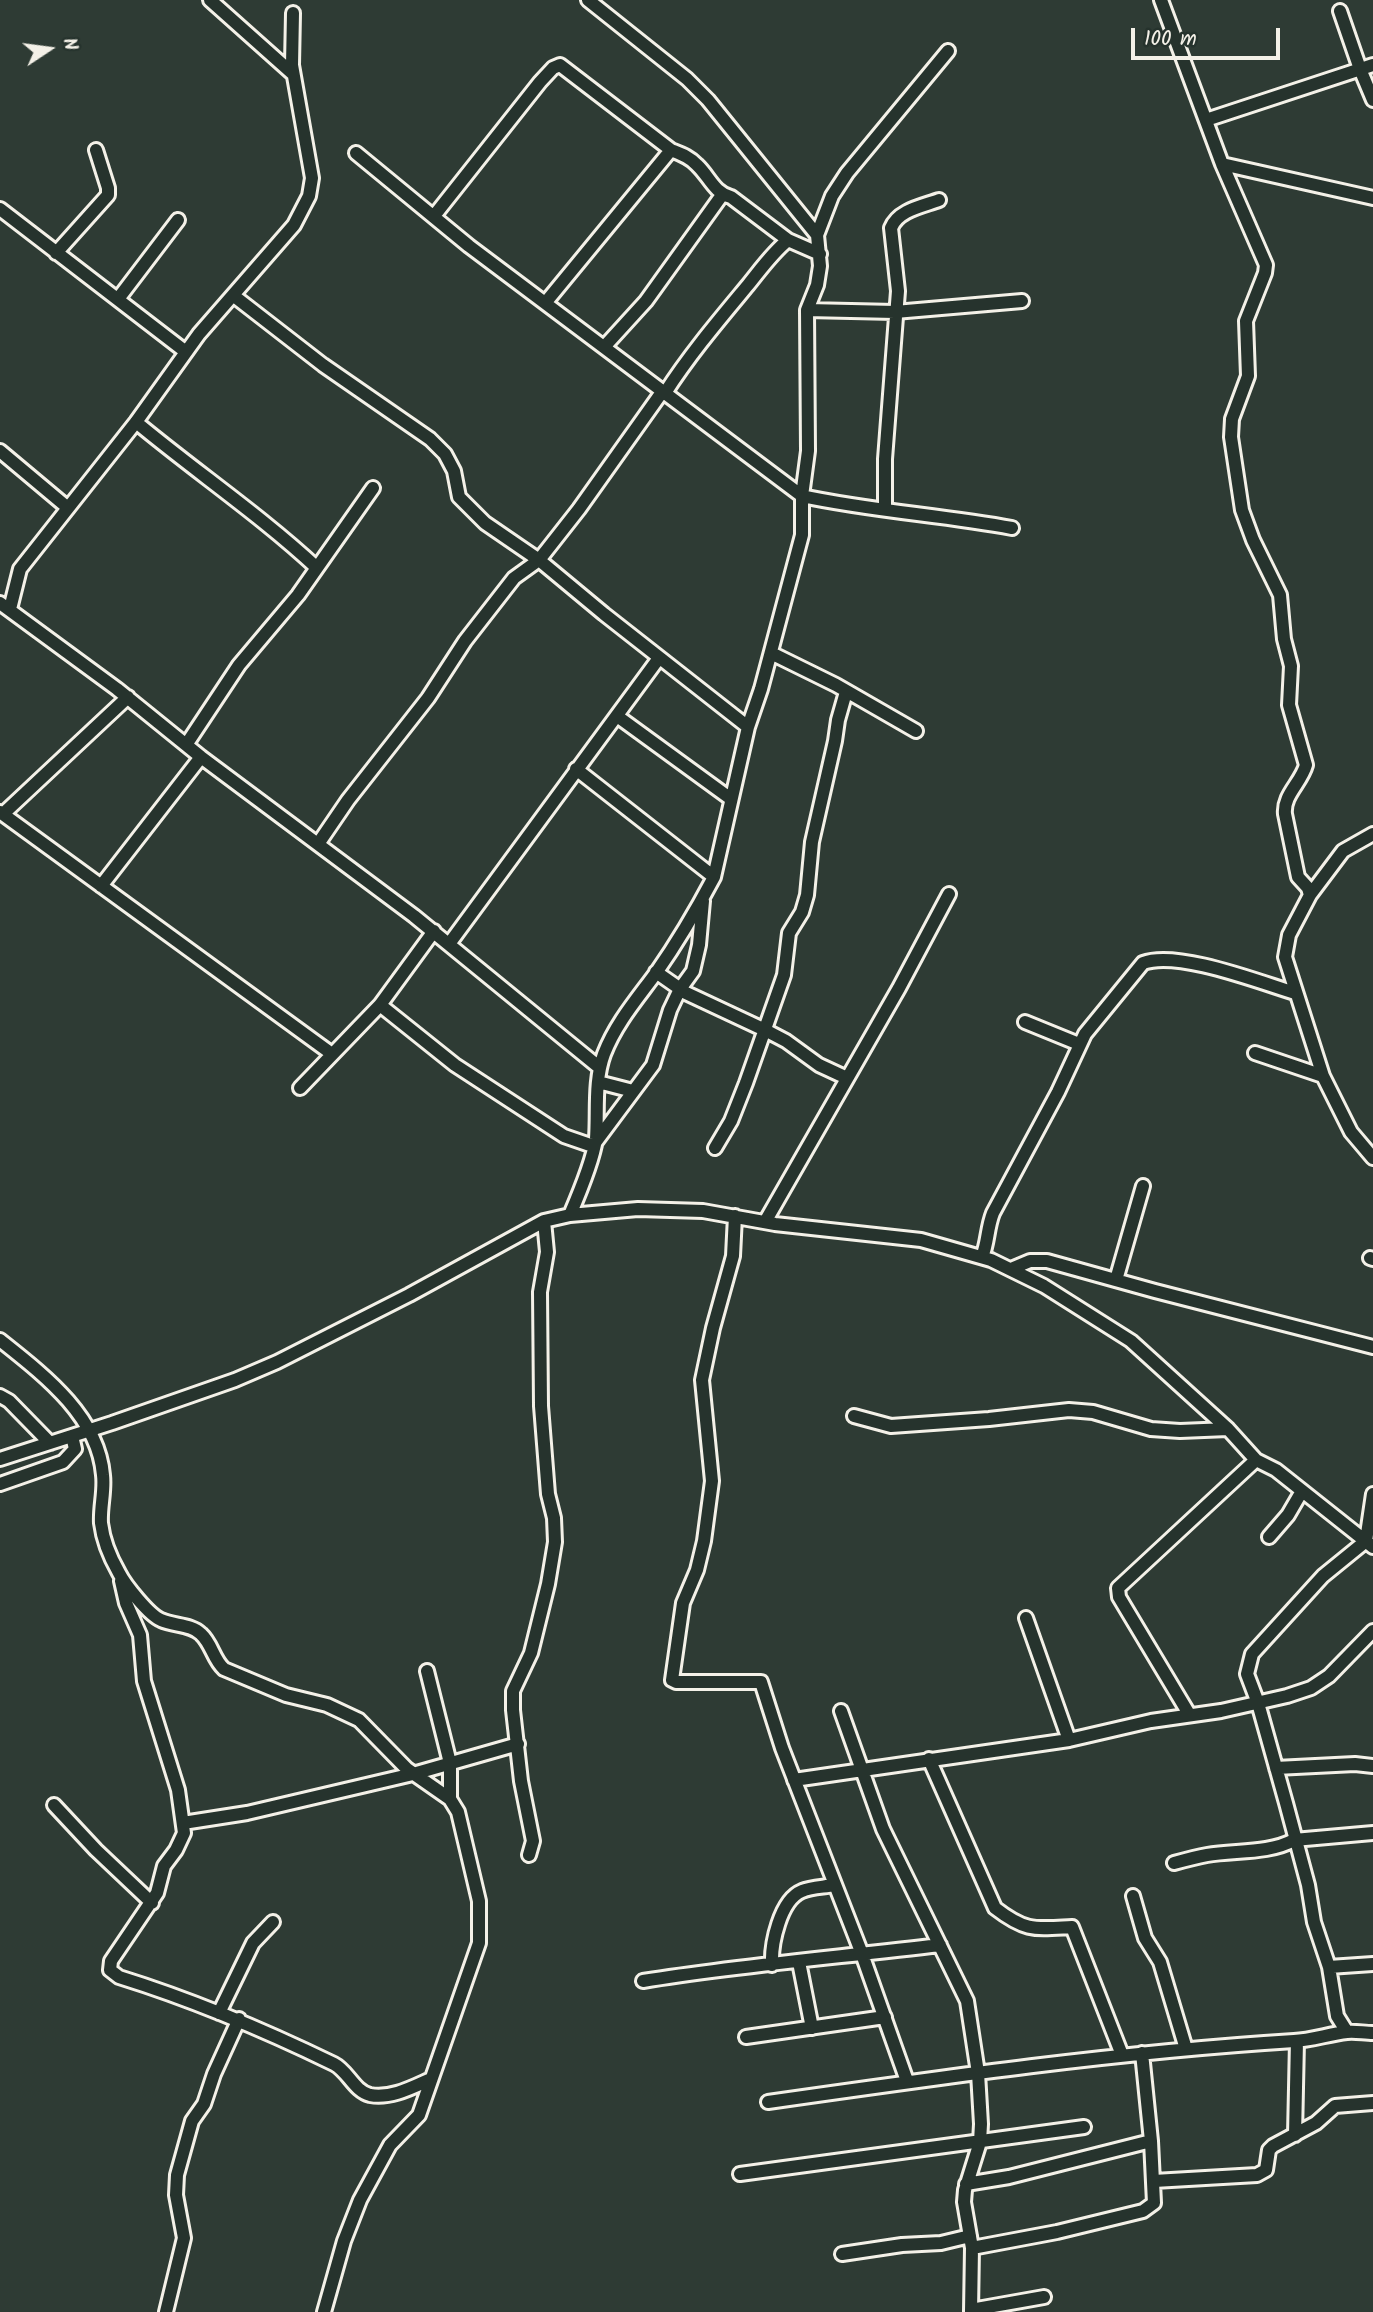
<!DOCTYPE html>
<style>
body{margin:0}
#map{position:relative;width:1373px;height:2312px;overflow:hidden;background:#2e3b34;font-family:Kalam,sans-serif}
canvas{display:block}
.north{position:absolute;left:14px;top:14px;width:70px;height:70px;-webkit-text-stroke:5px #26332d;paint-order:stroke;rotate:77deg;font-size:19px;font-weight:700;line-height:28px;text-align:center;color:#f4f1e8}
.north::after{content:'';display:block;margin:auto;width:24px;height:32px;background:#f4f1e8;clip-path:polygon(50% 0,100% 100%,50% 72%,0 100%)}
.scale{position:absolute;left:1131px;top:28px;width:149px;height:32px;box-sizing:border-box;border:4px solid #f4f1e8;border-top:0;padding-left:9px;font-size:21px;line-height:24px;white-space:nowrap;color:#f4f1e8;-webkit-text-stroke:5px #26332d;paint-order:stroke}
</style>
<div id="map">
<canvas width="1373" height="2312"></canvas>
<div class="north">N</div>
<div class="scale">100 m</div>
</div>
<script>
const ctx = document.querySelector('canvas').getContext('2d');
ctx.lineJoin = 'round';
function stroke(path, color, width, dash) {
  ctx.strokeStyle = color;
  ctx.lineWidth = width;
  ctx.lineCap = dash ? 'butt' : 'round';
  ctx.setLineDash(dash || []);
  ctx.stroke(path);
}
const minor = new Path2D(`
 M210 0 293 74
 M588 0 687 79 708 100 817 235
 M1161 0 1222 164 1266 265 1265 273 1246 321 1248 376 1232 419 1231 437 1242 510 1253 540 1280 595 1284 639 1291 666 1289 705 1306 765C1301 783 1283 795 1285 814L1298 877 1308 888 1310 895
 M1340 11 1360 69 1373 100
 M1206 120 1373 65
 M356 153 469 246 802 496C871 511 942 515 1012 528
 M1222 164 1373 198
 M0 209 186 352
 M434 216 540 82 553 68 560 65 671 150C681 154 690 157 697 165 709 176 714 193 731 197L788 240 820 254
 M56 253 108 195V188L96 150
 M234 296 323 365 430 439 445 454 454 471 459 497 485 523 539 560 604 614 748 727
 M118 299 178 220
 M546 302 671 150
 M807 310 895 312 1022 301
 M605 346 646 301 722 195
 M665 393C690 354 719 320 748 285 761 269 772 253 788 240
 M136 422C196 472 260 515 317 568
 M0 451 68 508
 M885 509V459L898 291 891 228C898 210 923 206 939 200
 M0 603 117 689 201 757 414 916 600 1068
 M10 609 20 569 136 422 199 334 294 225 309 196 312 178 292 65 293 13
 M771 653 836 685 916 731
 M617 716 731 799
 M186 745 239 665 298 595 373 488
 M576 769 714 877
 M0 812 332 1054
 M3 814 128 697
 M1373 834 1343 851 1310 895 1289 935 1285 957 1323 1076 1351 1132 1373 1158
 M318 844 348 800 428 698 465 641 514 578 539 560 579 509 662 392
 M101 886 201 757
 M449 944 659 658
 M656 972 686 993 765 1030 786 1041 819 1065 847 1078
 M380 1005 455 1065 564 1136 593 1146
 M1025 1022 1079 1044
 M1255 1053 1323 1076
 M598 1082 633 1091
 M300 1088 380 1005 434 931
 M595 1143 653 1065 670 1010 680 989 693 971 699 945 703 901
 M715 1148 731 1121 746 1083 784 975 789 933 802 912 807 895 812 842 835 741 838 720 846 692
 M570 1215C579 1194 593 1160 596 1139 598 1111 594 1081 604 1054 616 1023 637 999 656 973 677 943 697 909 714 877L748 727 761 689 802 535V496L808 451 807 310 817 285 820 266 817 235 832 196 847 173 948 51
 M735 1216 733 1256 713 1328 702 1380 712 1481 704 1541 697 1570 683 1603 672 1680 676 1682H761L782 1748 862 1954 907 2081
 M765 1222 899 988 949 894
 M982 1257C988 1243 987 1228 993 1213L1058 1092 1085 1034 1143 963C1177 950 1259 982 1295 993
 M1370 1258 1373 1259
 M1011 1269 1030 1261H1047L1155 1291 1373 1347
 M1116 1280 1143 1186
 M0 1340C44 1375 98 1416 103 1475 105 1491 100 1507 101 1523 103 1540 111 1559 119 1573 125 1585 149 1615 161 1620 174 1626 191 1624 201 1634 212 1644 213 1659 224 1669L286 1695 327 1705 359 1720 407 1769 450 1799 458 1812 479 1901V1943L419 2115 390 2145 360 2200 344 2241 324 2312
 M0 1396 9 1401 50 1443
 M854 1416 891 1426 989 1419 1069 1410 1093 1412 1151 1429 1180 1431 1228 1429
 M0 1459 112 1423 235 1380 277 1362 409 1295 544 1221 570 1215 638 1209 703 1211 775 1224 921 1240 991 1260 1044 1286 1131 1341 1228 1429 1256 1460 1276 1470 1373 1547
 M0 1484 63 1462 75 1449 72 1436
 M1269 1537 1288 1515 1302 1491
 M121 1581 126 1603 140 1635 144 1681 178 1790 184 1833 176 1850 164 1866 157 1893 111 1961 110 1970 119 1977C193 2000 264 2030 334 2064 348 2071 354 2091 370 2095 391 2099 413 2087 431 2079
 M1026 1618 1069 1740
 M427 1671 450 1763V1799
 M841 1711 883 1829 967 2001 978 2073 981 2124 980 2142 965 2190 964 2202 972 2248 971 2312
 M1189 1714 1119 1597 1118 1588 1256 1460
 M929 1759 995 1908C1026 1932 1035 1929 1072 1927L1122 2055
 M1276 1768 1355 1764 1373 1766
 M794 1780 1069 1740 1151 1721 1221 1711 1287 1696 1311 1688 1329 1676 1373 1631
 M54 1805 96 1850 152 1903
 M183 1823 247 1813 413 1774 518 1744
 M529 1855 533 1841 521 1781 513 1710V1691L531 1653 548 1584 555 1542 554 1518 548 1494 541 1406 540 1292 547 1252 544 1221
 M1174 1863C1185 1860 1196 1857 1207 1855 1235 1850 1268 1854 1294 1840L1373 1833
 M1133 1896 1145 1938 1160 1962 1186 2049
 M799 1962 812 2028
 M772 1965C771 1944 780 1900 802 1891 811 1887 824 1887 834 1885
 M1329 1967 1373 1964
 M643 1981C741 1965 841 1957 940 1945
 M219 2013 253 1943 273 1922
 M1347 2032 1337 2016 1329 1967 1314 1922 1308 1885 1286 1803 1258 1703 1247 1674 1252 1654 1323 1576 1366 1541 1373 1494
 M746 2037 885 2017
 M768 2102C943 2077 1118 2052 1294 2041 1312 2040 1329 2034 1347 2032 1355 2031 1364 2033 1373 2033
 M1295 2135 1297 2041
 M740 2174 1084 2127
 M1154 2181 1257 2175 1266 2170 1269 2150 1273 2146 1316 2123 1335 2106 1373 2103
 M966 2184 1009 2177 1151 2141
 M972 2248 1057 2232 1143 2211 1154 2203 1151 2141 1142 2053
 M842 2254 902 2245 941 2243 970 2236
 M971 2310 1044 2297
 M166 2312 184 2238 176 2195 177 2175 192 2121 204 2104 214 2074 239 2019`);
stroke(minor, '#f4f1e8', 18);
stroke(minor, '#26332d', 12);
</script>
